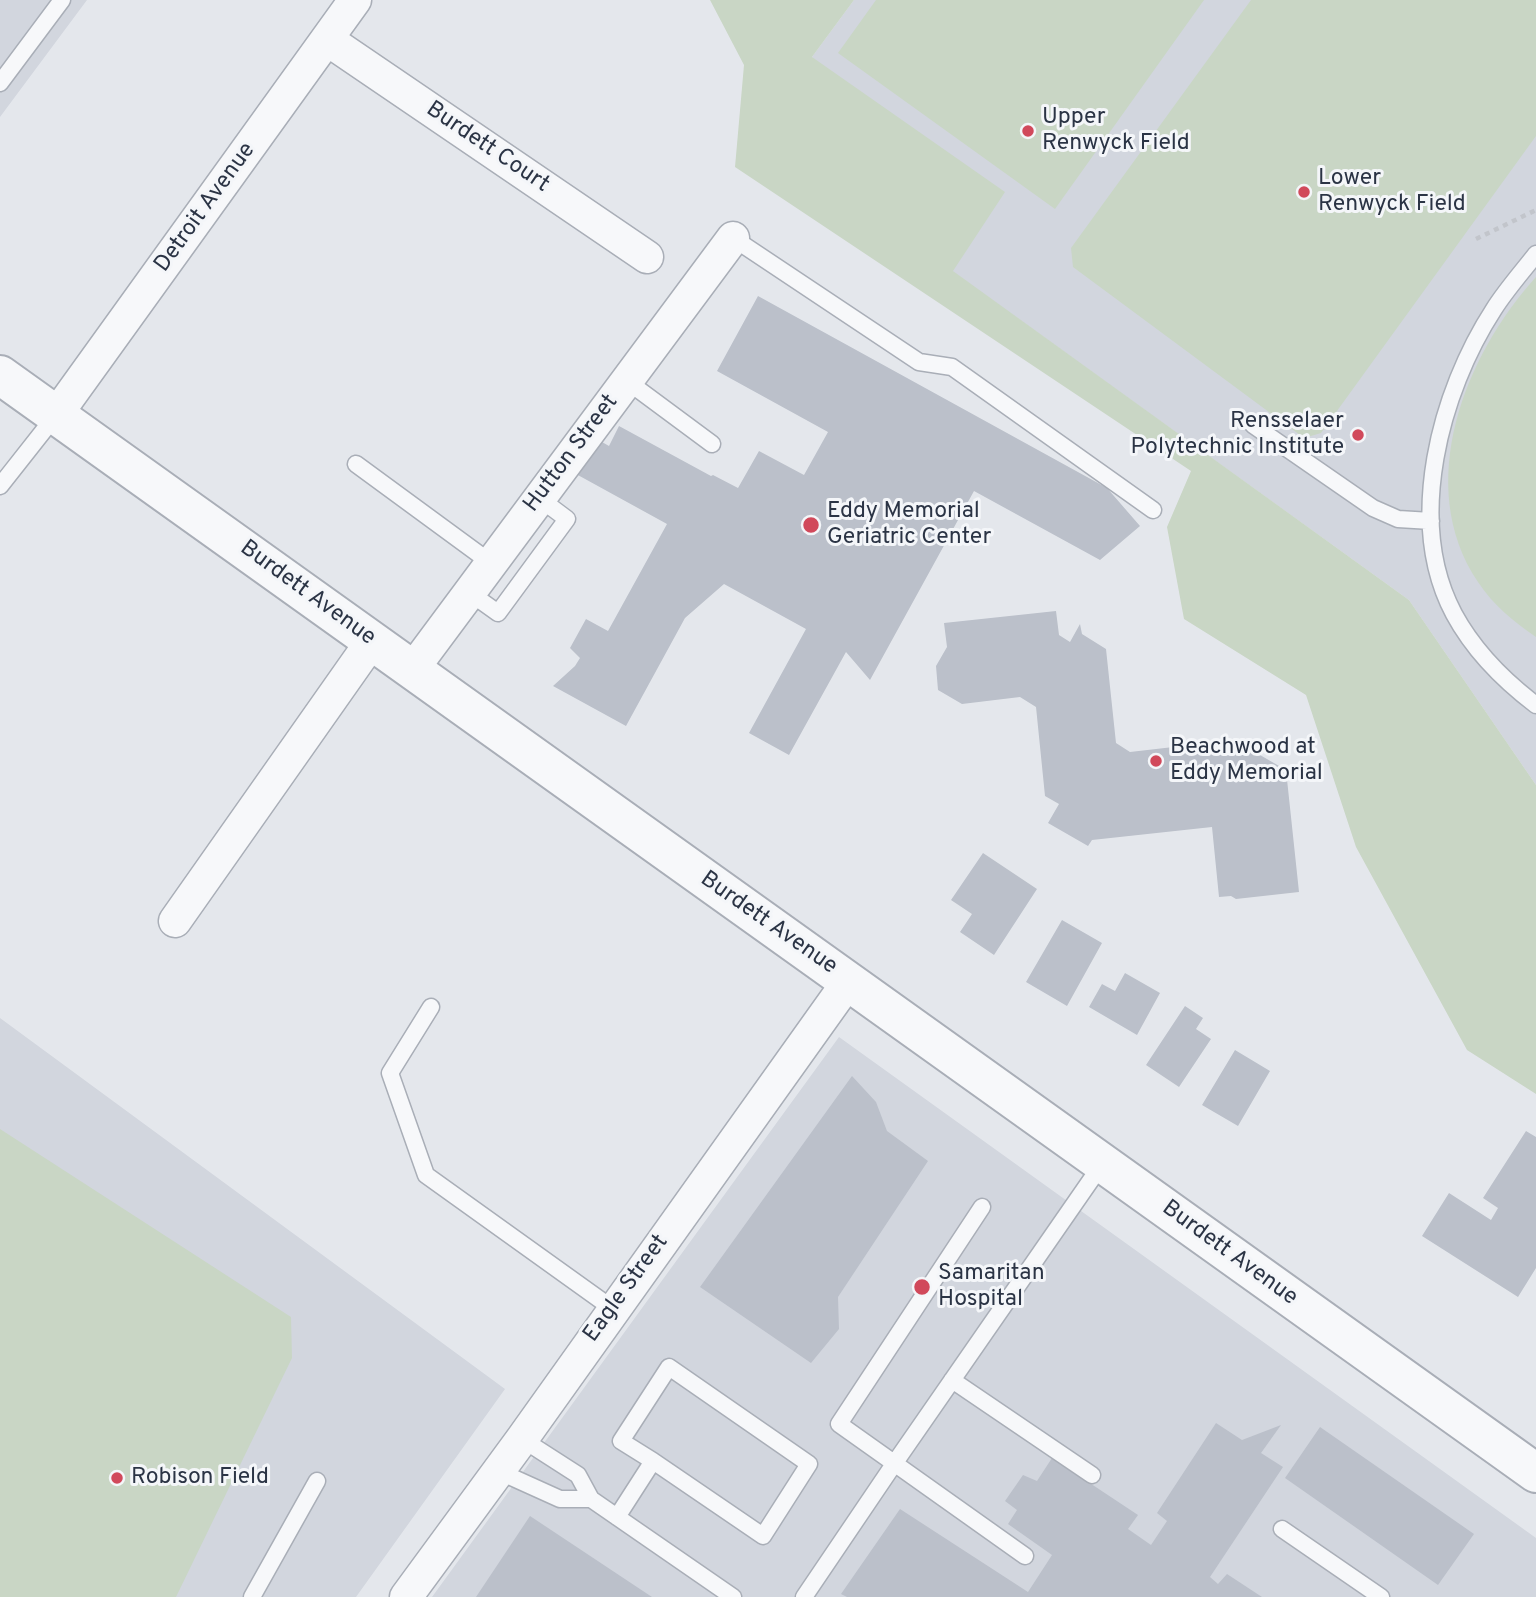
<!DOCTYPE html>
<style>
body{margin:0}
canvas{display:block;background:#e4e7ec}
</style>
<canvas width="1536" height="1597"></canvas>
<script>
const ctx = document.querySelector('canvas').getContext('2d');
ctx.lineJoin = 'round';
function paint(path, color) {
  ctx.fillStyle = color;
  ctx.fill(path, 'evenodd');
}
function stroke(path, color, width, dash) {
  ctx.strokeStyle = color;
  ctx.lineWidth = width;
  ctx.lineCap = dash ? 'butt' : 'round';
  ctx.setLineDash(dash || []);
  ctx.stroke(path);
}
function label(font, color, halo, rows, align = 'center') {
  ctx.font = font + ' Overpass,sans-serif';
  ctx.lineWidth = 6;
  ctx.setLineDash([]);
  ctx.textBaseline = 'middle';
  ctx.strokeStyle = halo;
  ctx.fillStyle = color;
  for (const [text, x, y, turn = 0] of rows) {
    ctx.save();
    ctx.translate(x, y);
    ctx.rotate((+turn || 0) * Math.PI / 180);
    ctx.textAlign = isNaN(turn) ? turn : align;
    if (halo) ctx.strokeText(text, 0, 0);
    ctx.fillText(text, 0, 0);
    ctx.restore();
  }
}
paint(new Path2D(`
 M0 0H87L0 117Z
 M854 0H1536V785L1409 600 952 271 812 57Z
 M0 1018 505 1389 356 1597H0Z
 M839 1037 1536 1538V1597H432Z`), '#d2d6de');
paint(new Path2D(`
 M710 0H854L812 57 1005 192 953 271 1409 600 1536 785V1094L1467 1050 1356 847 1306 695 1184 619 1167 527 1191 471 735 167 744 65Z
 M876 0H1204L1055 209 838 53Z
 M1251 0H1536V136L1321 433 1304 438 1073 267 1071 248Z
 M1536 277V637C1514 622 1493 605 1478 582 1413 485 1465 355 1536 277Z
 M0 1129 291 1317 292 1358 176 1597H0Z`), '#c9d6c5');
paint(new Path2D(`
 M758 296 1107 488 1140 526 1100 560 974 491 870 680 846 652 789 755 749 733 806 629 724 584 685 618 626 726 553 686 575 666 580 658 570 648 586 619 608 631 667 524 576 474 595 438 609 446 619 426 711 476 713 475 738 488 759 451 804 475 828 432 717 371Z
 M1056 611 1059 635 1070 642 1080 624 1082 634 1106 649 1116 743 1130 752 1234 740 1286 770 1299 892 1236 899 1231 896 1219 897 1212 827 1092 840 1088 846 1048 823 1059 804 1045 796 1036 707 1020 697 962 704 938 690 936 666 947 647 944 623Z
 M983 853 1037 889 994 955 960 932 972 914 951 900Z
 M1062 920 1102 943 1067 1006 1026 982Z
 M1125 973 1160 993 1137 1035 1089 1007 1102 984 1115 991Z
 M1185 1006 1203 1018 1196 1029 1211 1039 1179 1087 1146 1065Z
 M1235 1050 1270 1071 1238 1126 1202 1105Z
 M852 1076 876 1102 887 1131 928 1161 838 1297 839 1329 811 1363 700 1287Z
 M1526 1131 1536 1137V1268L1518 1297 1422 1236 1449 1193 1491 1220 1498 1208 1483 1198Z
 M1216 1423 1242 1440 1281 1425 1261 1453 1283 1467 1210 1577 1218 1584 1227 1574 1262 1597H847L841 1594 900 1509 1028 1592 1052 1555 1008 1524 1017 1510 1005 1501 1023 1475 1037 1481 1052 1458 1138 1515 1128 1529 1151 1545 1167 1521 1157 1513Z
 M1320 1427 1474 1534 1438 1585 1285 1478Z
 M530 1516 652 1597H476Z`), '#bbc0ca');
const service = new Path2D(`
 M0 83 62 0
 M733 238 919 362 952 367 1153 510
 M1536 254C1522 272 1506 290 1494 309 1440 392 1405 522 1454 614 1474 651 1503 680 1536 705
 M627 381 712 444
 M1253 425 1373 508 1398 519 1431 521
 M356 464 491 563
 M0 486 56 415
 M470 593 498 613 567 519 539 498
 M431 1007 390 1073 426 1175 613 1309
 M982 1207 839 1424 1025 1556
 M952 1380 1092 1475
 M522 1439 578 1475 591 1499 733 1597
 M498 1471 560 1499H591
 M617 1517 653 1461 763 1536 809 1464 669 1367 621 1441 653 1461
 M1282 1529 1381 1597
 M252 1597 317 1481
 M804 1597 894 1464 1102 1164`);
const minor = new Path2D(`
 M328 40 647 257
 M56 415 355 0
 M412 670 733 238
 M175 921 372 641
 M406 1597 522 1439 848 982`);
const tertiary = new Path2D(`
 M0 375 1536 1473`);
stroke(service, '#a9aeb7', 19);
stroke(minor, '#a9aeb7', 35);
stroke(tertiary, '#a9aeb7', 42);
stroke(new Path2D(`
 M1476 239 1536 210`), '#c2c5cb', 4.5, [5, 5]);
stroke(service, '#f7f8fa', 16);
stroke(minor, '#f7f8fa', 32);
stroke(tertiary, '#f7f8fa', 38);
for (const [x, y, r, color] of [
 [1028,131,7,"#d1495b"],
 [1304,192,7,"#d1495b"],
 [1358,435,7,"#d1495b"],
 [811,525,9,"#d1495b"],
 [1156,761,7,"#d1495b"],
 [922,1287,9,"#d1495b"],
 [117,1478,7,"#d1495b"]
]) {
  const dot = new Path2D();
  dot.arc(x, y, r, 0, 2 * Math.PI);
  ctx.fillStyle = color;
  ctx.fill(dot);
  stroke(dot, '#f4f6f9', 2.5);
}
label('23px', '#2b3445', '#f4f6f9', [
 ["Upper",1042,118],
 ["Renwyck Field",1042,144],
 ["Lower",1318,179],
 ["Renwyck Field",1318,205],
 ["Rensselaer",1344,422,"right"],
 ["Polytechnic Institute",1344,448,"right"],
 ["Eddy Memorial",827,512],
 ["Geriatric Center",827,538],
 ["Beachwood at",1170,748],
 ["Eddy Memorial",1170,774],
 ["Samaritan",938,1274],
 ["Hospital",938,1300],
 ["Robison Field",131,1478]
], 'left');
label('23px', '#2b3445', '#f4f6f9', [
 ["Burdett Court",487,148,34],
 ["Detroit Avenue",206,208,-54],
 ["Hutton Street",572,454,-53],
 ["Burdett Avenue",307,594,36],
 ["Burdett Avenue",768,924,35],
 ["Burdett Avenue",1229,1254,36],
 ["Eagle Street",627,1289,-54]
]);
</script>
